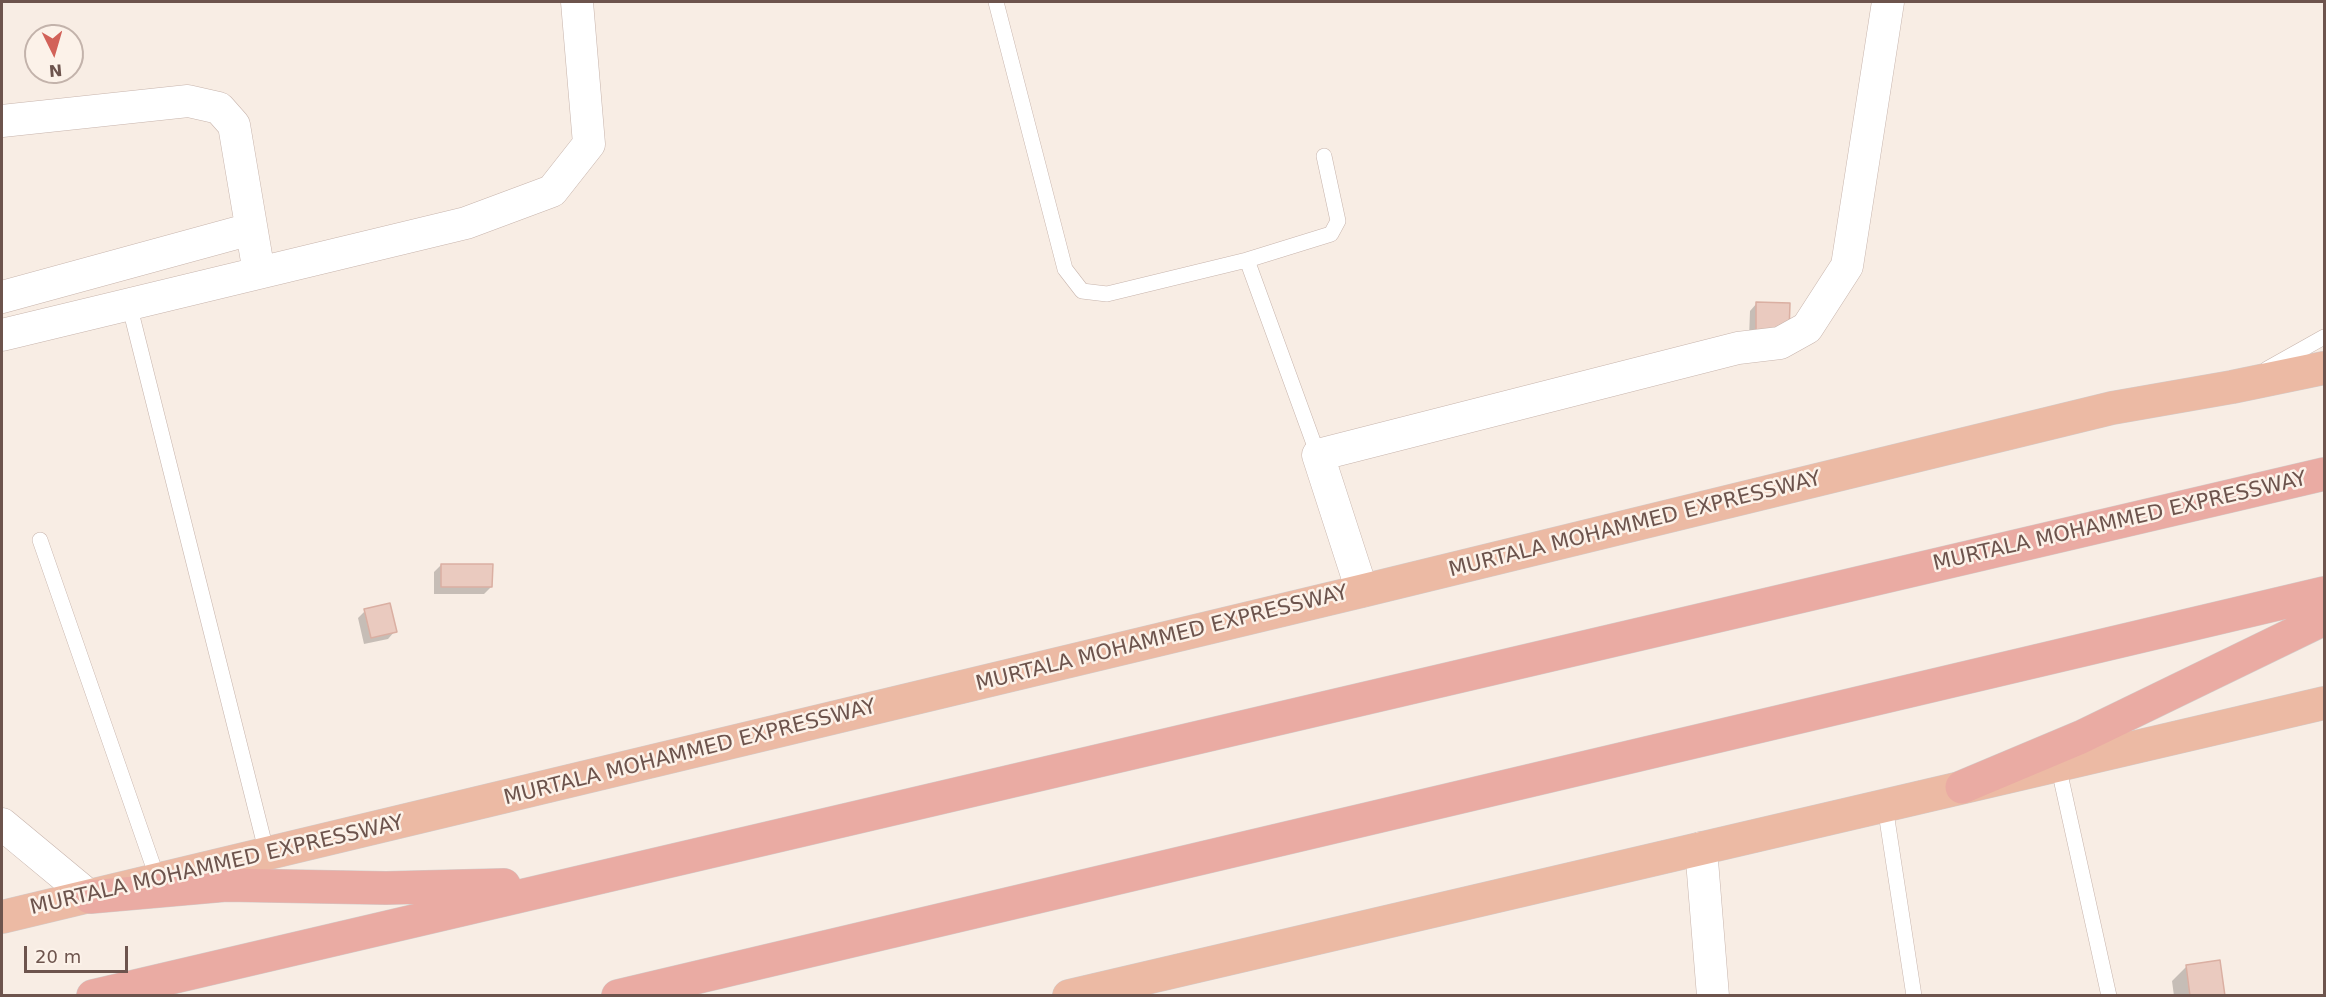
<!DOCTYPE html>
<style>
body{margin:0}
#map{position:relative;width:2326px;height:997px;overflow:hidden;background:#f8ede4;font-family:"DejaVu Sans",sans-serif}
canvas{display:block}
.frame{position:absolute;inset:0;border:3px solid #6d544d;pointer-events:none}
.north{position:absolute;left:24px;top:24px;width:60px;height:60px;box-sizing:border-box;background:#fcf2e9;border:2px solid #c3b3ab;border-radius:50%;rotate:175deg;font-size:16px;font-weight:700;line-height:24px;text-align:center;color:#6d544d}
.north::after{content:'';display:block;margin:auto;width:21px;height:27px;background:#d26259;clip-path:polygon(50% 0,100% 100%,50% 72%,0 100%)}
.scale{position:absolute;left:24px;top:946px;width:104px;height:27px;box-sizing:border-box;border:3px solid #6d544d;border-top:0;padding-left:8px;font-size:18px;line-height:21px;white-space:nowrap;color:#6d544d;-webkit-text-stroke:4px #fcf2e9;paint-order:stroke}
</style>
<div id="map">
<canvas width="2326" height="997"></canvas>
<div class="frame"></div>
<div class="north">N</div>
<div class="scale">20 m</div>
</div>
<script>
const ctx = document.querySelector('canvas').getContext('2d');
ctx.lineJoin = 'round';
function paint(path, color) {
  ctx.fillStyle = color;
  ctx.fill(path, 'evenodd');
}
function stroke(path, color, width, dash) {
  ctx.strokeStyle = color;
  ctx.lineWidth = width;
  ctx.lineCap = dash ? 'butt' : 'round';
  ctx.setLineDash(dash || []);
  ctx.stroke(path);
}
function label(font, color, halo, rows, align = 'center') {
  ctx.font = font + ' "DejaVu Sans",sans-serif';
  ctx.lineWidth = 5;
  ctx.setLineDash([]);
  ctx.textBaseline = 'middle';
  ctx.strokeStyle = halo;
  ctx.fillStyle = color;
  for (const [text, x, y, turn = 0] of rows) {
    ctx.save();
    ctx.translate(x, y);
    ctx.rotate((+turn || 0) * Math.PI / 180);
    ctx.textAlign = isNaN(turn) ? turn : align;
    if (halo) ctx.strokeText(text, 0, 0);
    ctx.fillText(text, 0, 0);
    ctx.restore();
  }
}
paint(new Path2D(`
 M1757 303 1787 332 1749 338 1750 311Z
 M441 565 491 587 484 594H434V572Z
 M365 611 395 631 388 639 364 644 358 618Z
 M2187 966 2223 996H2174L2172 981Z`), '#0003');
const building = new Path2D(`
 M1756 302 1790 303 1789 333 1756 332Z
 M441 564H493L492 587H441Z
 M390 603 397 632 371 638 364 609Z
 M2220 960 2225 996H2190L2186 965Z`);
paint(building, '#eacabf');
stroke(building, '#daafa2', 1.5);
const service = new Path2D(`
 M996 2 1065 269 1082 291 1107 294 1247 260 1331 234 1338 221 1324 156
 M1247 260 1318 455
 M129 304 267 854
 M2267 369 2324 337
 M40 540 158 880
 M2058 765 2109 996
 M1885 806 1914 996`);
const minor = new Path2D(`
 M2 121 188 101 219 108 234 125 259 273
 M2 297 251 229
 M2 335 466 223 552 191 589 144 577 2
 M1362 591 1318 455 1738 348 1780 343 1807 328 1847 266 1888 2
 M2 824 90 897
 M1701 848 1713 996`);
const trunk = new Path2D(`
 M2 917 1362 591 2112 408 2232 387 2324 368
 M1069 996 2324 703`);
const motorway = new Path2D(`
 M1962 787 2081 737 2324 619
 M90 897 226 885 386 888 504 885
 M93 996 2324 474
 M618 996 2324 593`);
stroke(service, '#c7b4ac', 16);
stroke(minor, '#c7b4ac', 33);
stroke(trunk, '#d3ccca', 34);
stroke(motorway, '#d3ccca', 34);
stroke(service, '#fff', 15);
stroke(minor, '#fff', 32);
stroke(trunk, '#ecbaa4', 33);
stroke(motorway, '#eaaba3', 33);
label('21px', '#6d544d', '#fcf2e9', [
 ["MURTALA MOHAMMED EXPRESSWAY",2120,522,-13],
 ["MURTALA MOHAMMED EXPRESSWAY",1635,525,-14],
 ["MURTALA MOHAMMED EXPRESSWAY",1162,639,-14],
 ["MURTALA MOHAMMED EXPRESSWAY",690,753,-14],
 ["MURTALA MOHAMMED EXPRESSWAY",217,866,-13]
]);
</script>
